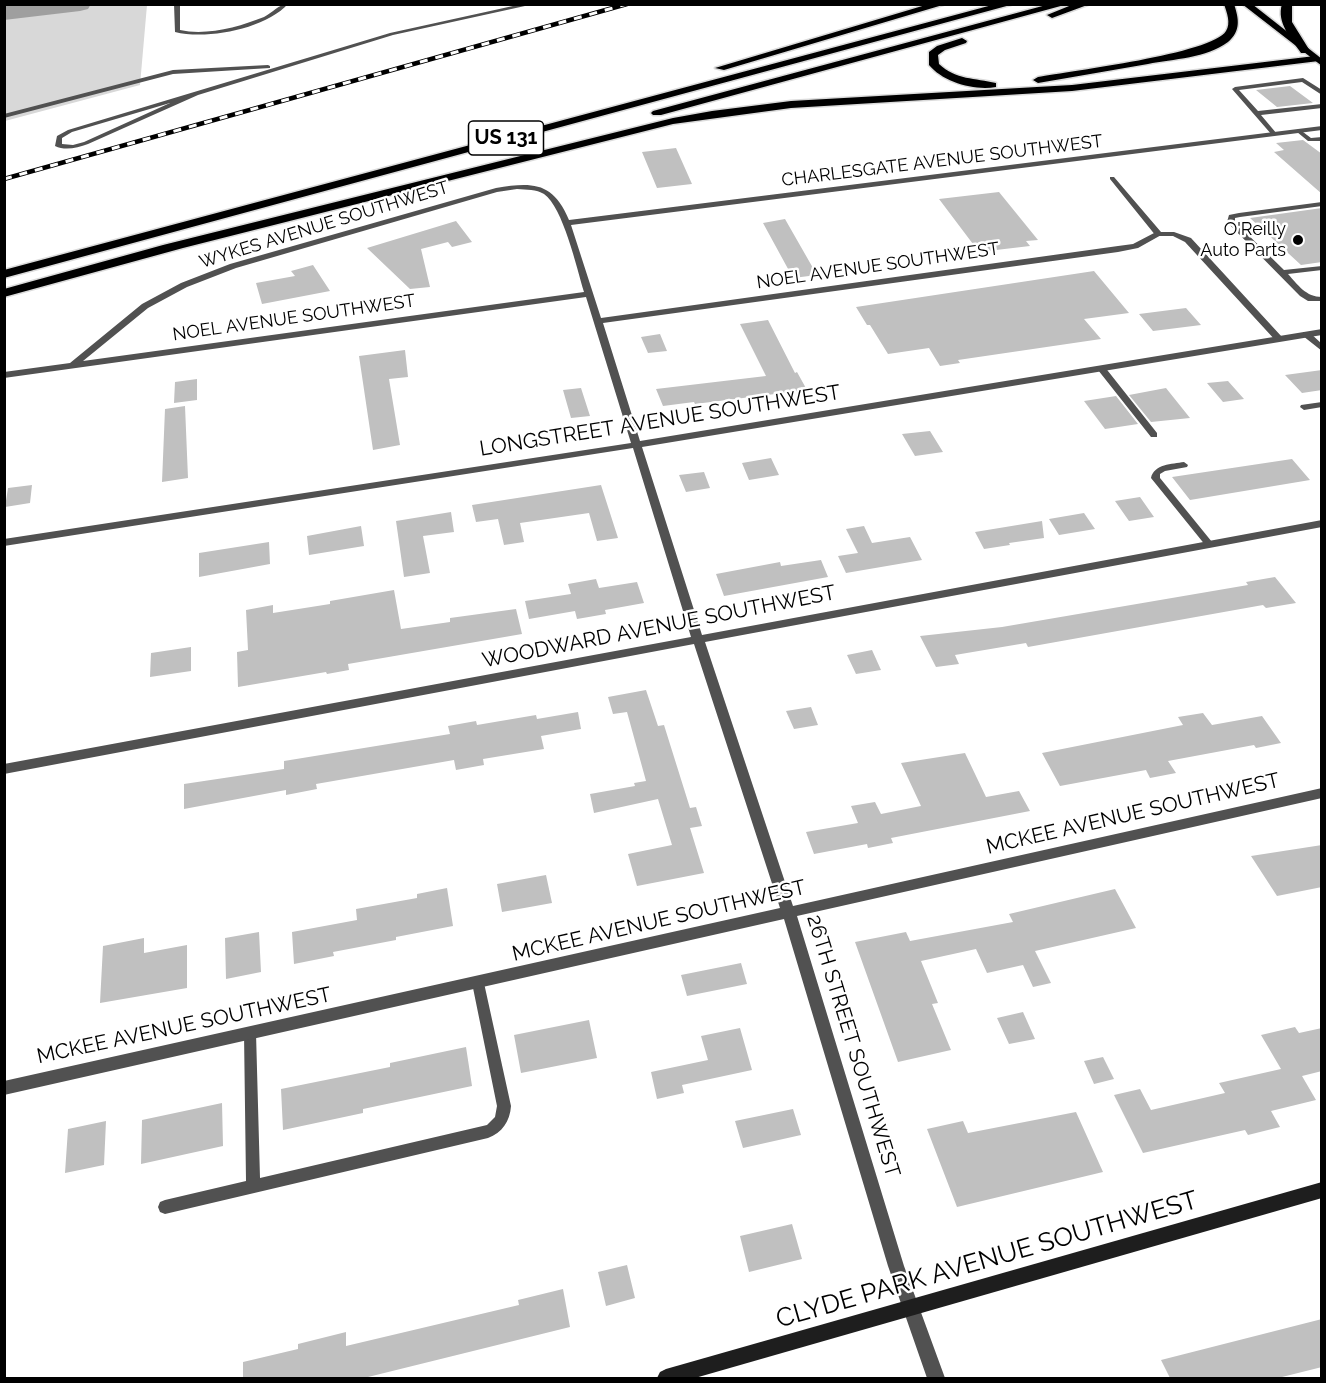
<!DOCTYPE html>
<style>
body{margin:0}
#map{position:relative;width:1326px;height:1383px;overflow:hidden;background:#fff;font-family:Raleway,sans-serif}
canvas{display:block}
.frame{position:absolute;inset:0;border:6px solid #000;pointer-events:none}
</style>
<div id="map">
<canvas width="1326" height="1383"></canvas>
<div class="frame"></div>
</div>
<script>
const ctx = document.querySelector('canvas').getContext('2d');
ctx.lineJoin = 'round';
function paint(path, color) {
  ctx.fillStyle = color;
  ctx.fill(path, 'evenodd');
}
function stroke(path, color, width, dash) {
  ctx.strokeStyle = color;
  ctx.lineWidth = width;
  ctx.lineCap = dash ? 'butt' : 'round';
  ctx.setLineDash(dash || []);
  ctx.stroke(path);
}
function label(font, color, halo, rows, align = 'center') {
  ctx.font = font + ' Raleway,sans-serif';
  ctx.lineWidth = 5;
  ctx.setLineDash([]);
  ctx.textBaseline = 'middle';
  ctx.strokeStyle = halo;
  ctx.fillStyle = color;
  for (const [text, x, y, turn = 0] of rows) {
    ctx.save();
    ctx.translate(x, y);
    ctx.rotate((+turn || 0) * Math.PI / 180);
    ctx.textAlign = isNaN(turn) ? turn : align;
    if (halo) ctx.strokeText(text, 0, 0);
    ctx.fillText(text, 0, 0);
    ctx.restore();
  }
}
paint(new Path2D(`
 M5 5H147L140 85 5 121Z`), '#d8d8d8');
paint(new Path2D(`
 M20 4H91L88 9 80 11 4 20V6Z`), '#9f9f9f');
paint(new Path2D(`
 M1290 86 1313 103 1277 107 1256 90Z
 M1303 140 1322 154V194L1274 152 1284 150 1276 143Z
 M676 148 692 184 657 188 642 152Z
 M999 192 1038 240 1026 241 1030 246 979 252 939 199Z
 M1322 208V262L1301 265 1250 218Z
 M785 219 817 275 793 278 763 223Z
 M456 221 472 242 452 247 448 242 421 249 430 287 410 289 367 248Z
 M313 265 330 291 262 304 256 283 295 276 291 271Z
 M1094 271 1129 313 1084 319 1101 339 958 360 960 363 940 366 929 348 888 354 870 325H867L856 307Z
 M1186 308 1201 325 1153 331 1139 314Z
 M768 320 795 373 797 372 807 390 695 404 694 402 663 406 656 389 766 376 740 324Z
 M660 334 667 351 648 353 641 337Z
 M405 350 408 377 389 379 400 445 373 450 359 356Z
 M1322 370V390L1302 393 1285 375Z
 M197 379V400L174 403 175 382Z
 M1228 381 1244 399 1223 402 1207 383Z
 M581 388 590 416 571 418 563 390Z
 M1166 388 1190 418 1151 422 1129 395Z
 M1116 396 1138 424 1105 429 1084 401Z
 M185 406 188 478 162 482 165 409Z
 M930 431 943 452 915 456 902 434Z
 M771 458 779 475 749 480 742 463Z
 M1292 459 1310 480 1190 500 1172 477Z
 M704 472 710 488 686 492 679 475Z
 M32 485 30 503 5 507 8 488Z
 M601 485 618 538 597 541 589 513 520 523 524 542 504 545 498 519 476 522 472 505Z
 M1140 497 1154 517 1129 521 1115 501Z
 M451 512 454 532 423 536 430 573 404 577 396 521Z
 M1084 513 1095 529 1059 535 1049 519Z
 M1042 521 1044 538 1009 543 1010 545 984 549 975 532Z
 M361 526 364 546 309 555 307 536Z
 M864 526 872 543 910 537 922 560 846 573 838 556 858 553 846 529Z
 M269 542 270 564 199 577V553Z
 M821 560 828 577 724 596 716 574 780 562 781 566Z
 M1275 577 1296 603 1266 608 1263 605 1028 647 1026 643 955 655 959 664 936 667 920 636 1002 627 1248 585 1246 582Z
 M596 579 599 588 637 582 644 603 605 610 606 614 577 619 575 611 529 619 525 601 571 594 568 584Z
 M394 590 401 629 450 622V618L516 609 522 634 348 664 349 670 327 674 326 672 238 687 237 652 248 650 246 610 273 605V613L330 604V601Z
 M191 647V671L150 677 151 653Z
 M872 650 881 670 856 674 847 655Z
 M646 690 658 726 664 725 690 808 696 807 702 826 690 828 704 873 637 886 628 854 672 845 658 799 594 813 590 794 635 786 634 783 646 781 627 712 613 714 608 697Z
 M811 707 818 725 794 729 786 711Z
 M578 712 581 729 541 736 544 749 483 759 484 765 456 770 454 760 316 784 317 789 286 795V790L184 809V784L284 769V761L450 734 448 726 476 721 477 725 536 715 537 719Z
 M1203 713 1212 725 1262 716 1281 743 1256 748 1254 745 1168 761 1176 773 1150 778 1146 770 1060 786 1042 753 1183 725 1178 717Z
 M965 753 986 797 1019 791 1030 811 891 838 893 843 868 848 867 844 814 854 806 832 858 823 851 806 875 802 881 814 921 806 901 763Z
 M1322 845V887L1277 896 1251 856Z
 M546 875 552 903 502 912 497 884Z
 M447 888 453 926 396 937V940L333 952 334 956 294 964 292 932 357 920 356 909 417 898V894Z
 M1115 889 1136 928 1035 951 1051 983 1033 987 1023 965 987 973 976 949 921 961 938 1003 932 1004 951 1050 898 1062 855 942 906 932 910 941 1013 922 1009 914Z
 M259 932 261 972 226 979 225 938Z
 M144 938V953L187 945V988L100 1003 103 946Z
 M741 963 747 984 687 996 681 975Z
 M1023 1012 1035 1039 1009 1044 997 1018Z
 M589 1020 597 1058 521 1073 514 1035Z
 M1295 1027 1299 1033 1322 1028V1071L1302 1076 1316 1100 1271 1111 1280 1127 1248 1135 1245 1130 1143 1153 1114 1095 1140 1089 1151 1110 1225 1093 1219 1083 1281 1069 1261 1035Z
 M740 1028 752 1070 682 1085 684 1093 657 1099 651 1072 708 1060 701 1036Z
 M466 1047 472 1086 363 1109V1113L283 1130 281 1089 390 1067V1063Z
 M1103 1057 1114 1079 1094 1084 1084 1061Z
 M222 1103 223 1146 141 1164 142 1120Z
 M793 1109 801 1135 743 1148 735 1121Z
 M1076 1112 1103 1172 957 1207 927 1129 963 1121 968 1133Z
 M106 1121 104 1165 65 1173 68 1129Z
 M792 1224 802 1259 749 1272 740 1236Z
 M627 1265 635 1298 606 1306 598 1272Z
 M563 1289 570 1327 364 1378H243V1362L298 1349V1344L346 1332V1346L519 1305 518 1300Z
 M1322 1319V1367L1278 1378H1170L1161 1360Z`), '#c0c0c0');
const primary = new Path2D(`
 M1242 4H1252L1322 59V66Z`);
const highway = new Path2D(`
 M929 4H946L724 70 715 68Z
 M996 4H1014L4 278V270Z
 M1050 4H1068L661 115H653L651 113 653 111Z
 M1074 4H1090L1052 18 1047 15Z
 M1224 4H1234C1239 19 1241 31 1228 42 1207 58 1173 59 1148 64 1111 70 1075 77 1038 83L1033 80 1038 77C1070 71 1212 54 1226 31 1231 23 1227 13 1224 4Z
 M1282 4H1292V22L1310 51 1309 53H1301C1292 39 1276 23 1282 4Z
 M962 38 967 41 966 43 945 50 938 55 939 64C956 80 975 78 996 83V87C974 91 943 82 929 65V52L937 46Z
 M1315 56 1320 59 1319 61 1072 91 791 108 673 124 183 248 4 297V289L163 245 673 118 712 111 791 101 1072 85Z`);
stroke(primary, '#dbdbdb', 3);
stroke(highway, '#dbdbdb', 3);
paint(new Path2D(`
 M174 4H180V30C206 36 239 27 264 17 272 13 279 4 288 4 265 29 207 40 175 32Z
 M522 4H534L393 35 198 95 88 144C77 148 65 151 55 146L57 136 68 130 390 33ZM170 103 84 142 73 145 62 144V138L72 132Z
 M268 65 270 66V68L173 74 4 118V114L173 70Z
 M1303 78 1322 90V95L1302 82 1239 90 1258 111 1322 104V108L1261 115 1277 134 1274 136 1272 135 1232 89 1235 87Z
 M1299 129 1311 138 1322 137V141H1308L1297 132V130Z
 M1110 177H1114L1161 232H1174L1191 238 1282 337V341H1276L1185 242 1173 236H1156L1110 179Z
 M1322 202V206L1240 217 1235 218V222L1284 270 1322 266V270L1288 274C1298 285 1306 297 1322 297V301H1308L1300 296 1227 222 1229 215 1239 213Z
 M1303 332H1309L1322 344V351L1303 336Z
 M1098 366H1104L1157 433V437H1151L1098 370Z
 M1322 402V407L1304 410 1300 407 1301 405Z
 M1184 462 1188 465 1187 467 1165 471 1160 474V478L1212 542 1214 544 1212 546H1206L1151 478C1154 464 1172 464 1184 462Z
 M478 978 482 979 484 983 511 1106C510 1121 502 1133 488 1138L165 1214 160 1212 158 1207 160 1202 165 1200 246 1181 244 1033 245 1029 250 1027 255 1029 256 1033 260 1178 487 1125 495 1117 497 1106 472 983 474 979Z`), '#515151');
paint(new Path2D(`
 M1322 126V130L571 225 601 318 1118 246 1133 244 1156 232 1163 234 1138 248 1118 252 603 323 640 441 1322 329V335L642 447 702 635 1322 520V527L705 642 793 906 1322 788V798L797 916 904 1266 945 1378H927L888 1266 784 919 4 1095V1081L780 908 694 644 4 774V764L691 637 633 448 4 546V539L631 443 586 297 4 378V372L70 363 142 304 181 283 230 264 496 188C533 182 553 182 569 220ZM517 189C527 190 536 189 544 194 563 207 577 269 584 292L83 361 148 308 187 287 236 268 497 192Z`), '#515151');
paint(new Path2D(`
 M1322 1182V1198L695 1378H657L660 1372 666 1369Z`), '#1e1e1e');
paint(primary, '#000');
paint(highway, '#000');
const rail = new Path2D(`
 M4 179 627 4`);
stroke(rail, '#000', 4.5);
stroke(rail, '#fff', 3, [8]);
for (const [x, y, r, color] of [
 [1298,240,6,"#000"]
]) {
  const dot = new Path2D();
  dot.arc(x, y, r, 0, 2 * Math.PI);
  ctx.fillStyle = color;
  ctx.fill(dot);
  stroke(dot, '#fff', 2);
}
label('18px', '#000', '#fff', [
 ["CHARLESGATE AVENUE SOUTHWEST",942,161,-7],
 ["WYKES AVENUE SOUTHWEST",324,225,-17],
 ["NOEL AVENUE SOUTHWEST",878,266,-8],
 ["NOEL AVENUE SOUTHWEST",294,318,-8]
]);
label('18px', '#000', '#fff', [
 ["O'Reilly",1286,230],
 ["Auto Parts",1286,251]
], 'right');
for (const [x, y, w] of [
 [506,138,75]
]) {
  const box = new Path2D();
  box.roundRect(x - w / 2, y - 17, w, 34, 4.5);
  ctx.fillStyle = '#fff';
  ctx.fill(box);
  stroke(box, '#000', 1.5);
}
label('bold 20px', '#000', null, [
 ["US 131",506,138]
]);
label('21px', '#000', '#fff', [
 ["LONGSTREET AVENUE SOUTHWEST",660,421,-9],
 ["WOODWARD AVENUE SOUTHWEST",659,627,-11],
 ["MCKEE AVENUE SOUTHWEST",1133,814,-13],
 ["MCKEE AVENUE SOUTHWEST",659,921,-13],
 ["MCKEE AVENUE SOUTHWEST",184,1026,-12],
 ["26TH STREET SOUTHWEST",853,1046,73]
]);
label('26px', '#000', '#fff', [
 ["CLYDE PARK AVENUE SOUTHWEST",987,1260,-16]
]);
</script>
